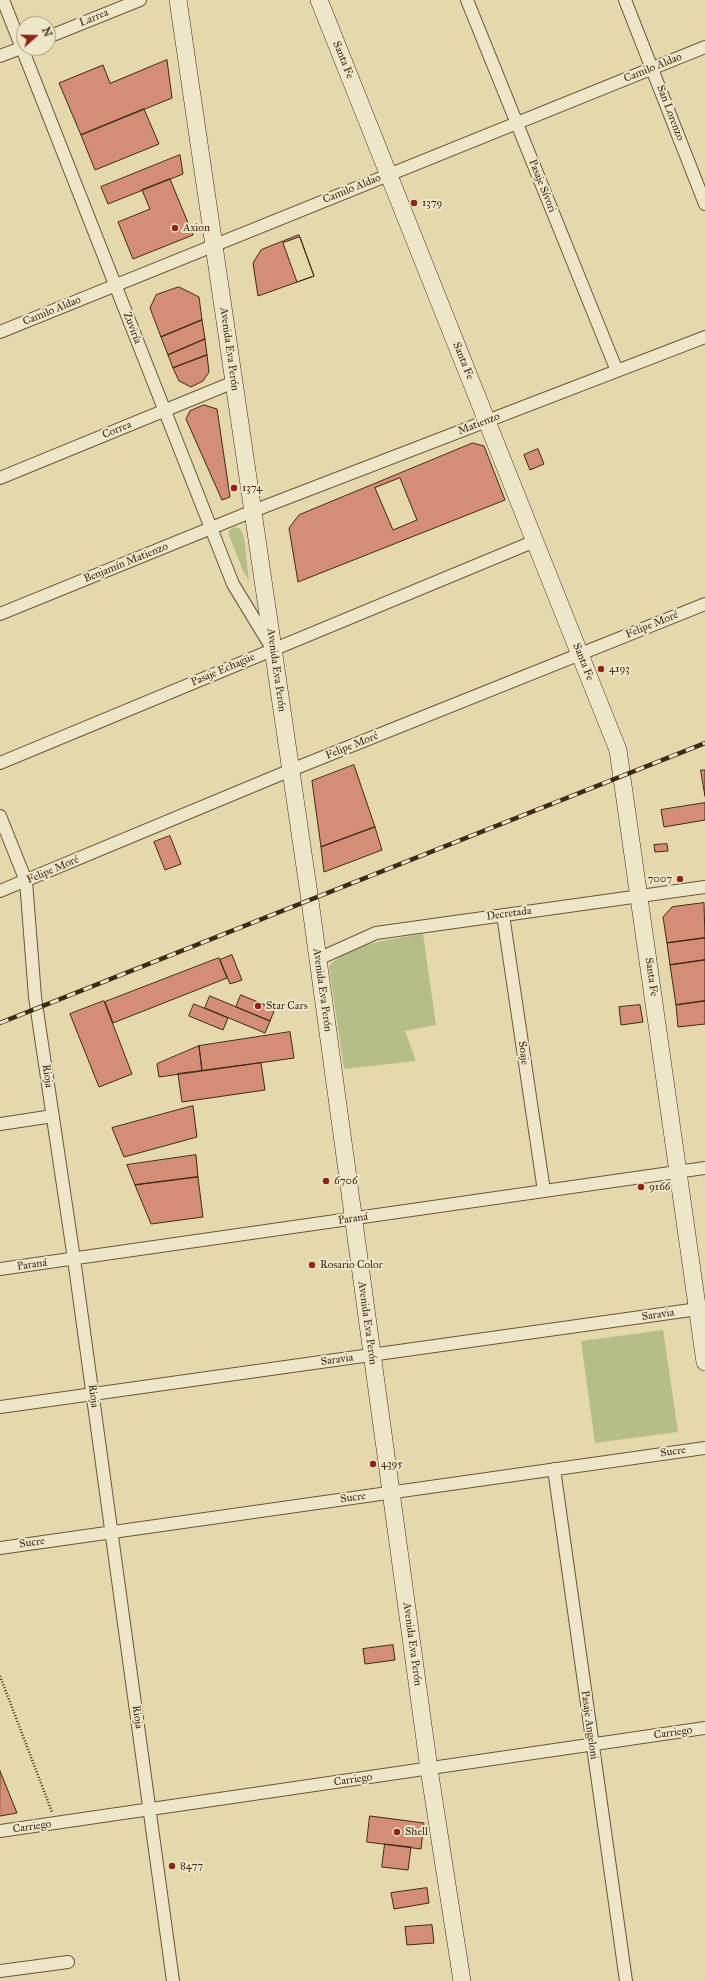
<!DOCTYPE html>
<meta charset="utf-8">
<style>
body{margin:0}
#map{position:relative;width:705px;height:1981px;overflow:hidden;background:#e5d8ac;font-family:"IM FELL Great Primer",serif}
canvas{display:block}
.north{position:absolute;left:16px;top:16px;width:40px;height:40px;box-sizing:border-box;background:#eee6c9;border:1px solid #a89a81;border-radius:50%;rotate:70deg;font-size:11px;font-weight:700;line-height:16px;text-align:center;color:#3f2914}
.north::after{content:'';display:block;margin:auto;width:14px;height:18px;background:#8f2418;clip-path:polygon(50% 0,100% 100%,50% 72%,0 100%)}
</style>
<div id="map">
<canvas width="705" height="1981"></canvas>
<div class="north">N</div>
</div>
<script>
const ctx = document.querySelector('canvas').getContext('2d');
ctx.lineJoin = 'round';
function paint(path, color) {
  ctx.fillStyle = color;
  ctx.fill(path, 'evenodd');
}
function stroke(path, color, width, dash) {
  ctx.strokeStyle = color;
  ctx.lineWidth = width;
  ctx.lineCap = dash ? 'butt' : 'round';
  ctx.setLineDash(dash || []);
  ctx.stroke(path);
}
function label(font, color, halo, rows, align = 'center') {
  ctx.font = font + ' "IM FELL Great Primer",serif';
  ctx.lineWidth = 4;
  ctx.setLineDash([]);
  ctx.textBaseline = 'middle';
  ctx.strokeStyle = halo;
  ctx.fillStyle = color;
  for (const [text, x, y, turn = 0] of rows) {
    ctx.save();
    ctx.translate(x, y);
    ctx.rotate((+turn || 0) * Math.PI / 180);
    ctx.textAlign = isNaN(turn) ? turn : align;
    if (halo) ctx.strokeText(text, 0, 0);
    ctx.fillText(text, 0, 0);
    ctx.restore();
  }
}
paint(new Path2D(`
 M234 527 240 529 244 537 249 581 243 571 229 535V531Z
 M423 934 436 1025 405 1031 416 1061 344 1069 329 966C352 942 392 940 423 934Z
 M663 1330 678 1432 595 1443 581 1341Z`), '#b5be89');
const building = new Path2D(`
 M167 60 172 98 81 135 59 83 103 65 110 83Z
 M144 109 159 144 95 170 81 135Z
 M180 155 183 174 108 204 101 187Z
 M170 179 193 235 133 259 118 222 150 209 142 190Z
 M299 235 314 276 258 296 253 263 261 250Z
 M300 237 314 276 297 282 283 243Z
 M179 287 199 297 202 320 161 337 150 308 156 295Z
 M202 320 205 339 168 355 161 337Z
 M205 339 207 355 173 368 168 355Z
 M207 355 209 372 203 381 191 387 179 381 173 368Z
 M204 405 217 409 230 497 222 500 186 419 190 411Z
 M473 443 484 446 505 500 298 582 289 528 299 515Z
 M538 449 544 464 530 470 524 455Z
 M400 478 417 520 393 530 375 488Z
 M354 765 375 827 321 847 312 781Z
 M701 770H705V796Z
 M705 803V820L664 827 661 810Z
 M375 827 382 850 324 872 321 847Z
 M170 836 181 864 165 870 154 842Z
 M667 844 668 851 655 852 654 845Z
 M704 903 705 938 667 943 663 917 672 907Z
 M705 938V960L670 965 667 943Z
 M232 955 242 980 230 984 220 960Z
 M219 958 227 978 113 1023 105 1002Z
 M705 960V1001L676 1005 670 965Z
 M241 995 275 1009 270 1021 236 1007Z
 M210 996 270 1021 265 1033 205 1008Z
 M104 1001 132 1074 99 1087 70 1014Z
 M705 1001V1024L678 1027 676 1005Z
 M194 1004 228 1018 223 1030 189 1016Z
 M640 1005 643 1022 621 1025 619 1007Z
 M290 1032 294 1058 202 1071 199 1046Z
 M199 1046 202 1071 159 1077 157 1064Z
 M261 1063 265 1090 182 1102 178 1074Z
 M193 1106 197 1137 124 1157 112 1128Z
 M196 1155 198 1177 135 1185 127 1165Z
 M198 1177 203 1217 151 1224 135 1185Z
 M393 1645 395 1660 365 1664 363 1649Z
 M0 1771 17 1813 0 1816Z
 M370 1816 424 1823 421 1849 367 1842Z
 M385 1844 411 1847 408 1870 382 1867Z
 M427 1888 429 1903 394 1909 391 1893Z
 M432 1925 434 1943 407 1945 405 1927Z`);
paint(building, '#d48d77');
stroke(building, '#3f2914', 1);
const street = new Path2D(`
 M3 0 233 584 270 645
 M467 0 617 371
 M625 0 705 204
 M48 37 140 0
 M0 56 24 47
 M0 332 705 47
 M0 478 234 382
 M0 614 253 511 705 337
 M0 763 535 541
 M0 816 26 881 35 997 74 1259 173 1981
 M0 891 291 770 705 604
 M503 915 544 1191
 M318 959 376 933 705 887
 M0 1124 53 1116
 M0 1269 705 1168
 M0 1407 698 1309
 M554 1469 626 1981
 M0 1548 705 1448
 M0 1831 705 1728
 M0 1971 68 1962`);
const secondary = new Path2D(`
 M178 0 310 901 429 1769 462 1981
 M319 0 618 750 705 1362`);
stroke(street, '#68553a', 14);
stroke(secondary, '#3f2914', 18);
stroke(new Path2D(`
 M0 1676 52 1812`), '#3f2914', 2.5, [1, 2]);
stroke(street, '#eee6c9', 12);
stroke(secondary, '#eee6c9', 17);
const rail = new Path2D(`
 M0 1023 705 743`);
stroke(rail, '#3f2914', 4.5);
stroke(rail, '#eee6c9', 3, [9]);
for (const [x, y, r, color] of [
 [414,203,4,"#8f2418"],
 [175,228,4,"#8f2418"],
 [234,488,4,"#8f2418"],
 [601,669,4,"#8f2418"],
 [680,879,4,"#8f2418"],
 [258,1006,4,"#8f2418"],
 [326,1181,4,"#8f2418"],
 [641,1187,4,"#8f2418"],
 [312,1265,4,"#8f2418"],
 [373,1464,4,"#8f2418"],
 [397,1832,4,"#8f2418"],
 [172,1866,4,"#8f2418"]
]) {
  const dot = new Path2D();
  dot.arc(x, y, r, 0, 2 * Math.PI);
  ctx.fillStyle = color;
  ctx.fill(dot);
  stroke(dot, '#eee6c9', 1.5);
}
label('11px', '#3f2914', '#eee6c9', [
 ["Larrea",94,18,-22],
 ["Santa Fe",343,60,68],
 ["Camilo Aldao",653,68,-22],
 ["San Lorenzo",670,113,69],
 ["Pasaje Sívori",542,186,68],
 ["Camilo Aldao",352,189,-22],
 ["Camilo Aldao",52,311,-22],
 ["Zuviría",132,328,69],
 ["Avenida Eva Perón",229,349,82],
 ["Santa Fe",463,361,68],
 ["Matienzo",479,424,-21],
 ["Correa",117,430,-22],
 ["Benjamín Matienzo",126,563,-22],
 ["Felipe Moré",652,625,-22],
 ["Santa Fe",583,662,68],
 ["Pasaje Echagüe",223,670,-23],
 ["Avenida Eva Perón",276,670,82],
 ["Felipe Moré",352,746,-22],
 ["Felipe Moré",53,870,-23],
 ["Decretada",509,914,-8],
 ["Santa Fe",651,977,82],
 ["Avenida Eva Perón",322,990,82],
 ["Soaje",523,1053,82],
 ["Rioja",47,1076,82],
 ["Paraná",353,1219,-8],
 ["Paraná",32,1265,-8],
 ["Saravia",658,1315,-8],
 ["Avenida Eva Perón",367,1323,82],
 ["Saravia",337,1360,-8],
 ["Rioja",93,1396,82],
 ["Sucre",673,1452,-8],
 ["Sucre",353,1498,-8],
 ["Sucre",32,1543,-8],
 ["Avenida Eva Perón",412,1644,82],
 ["Rioja",137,1717,82],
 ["Pasaje Angeloni",589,1725,82],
 ["Carriego",673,1733,-8],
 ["Carriego",353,1780,-8],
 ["Carriego",32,1827,-8]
]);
label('11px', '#3f2914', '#eee6c9', [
 ["1379",422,203],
 ["Axion",183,228],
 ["1374",242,488],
 ["4193",609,669],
 ["7007",672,879,"right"],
 ["Star Cars",266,1006],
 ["6706",334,1181],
 ["9166",649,1187],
 ["Rosario Color",320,1265],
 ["4395",381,1464],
 ["Shell",405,1832],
 ["8477",180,1866]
], 'left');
</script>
